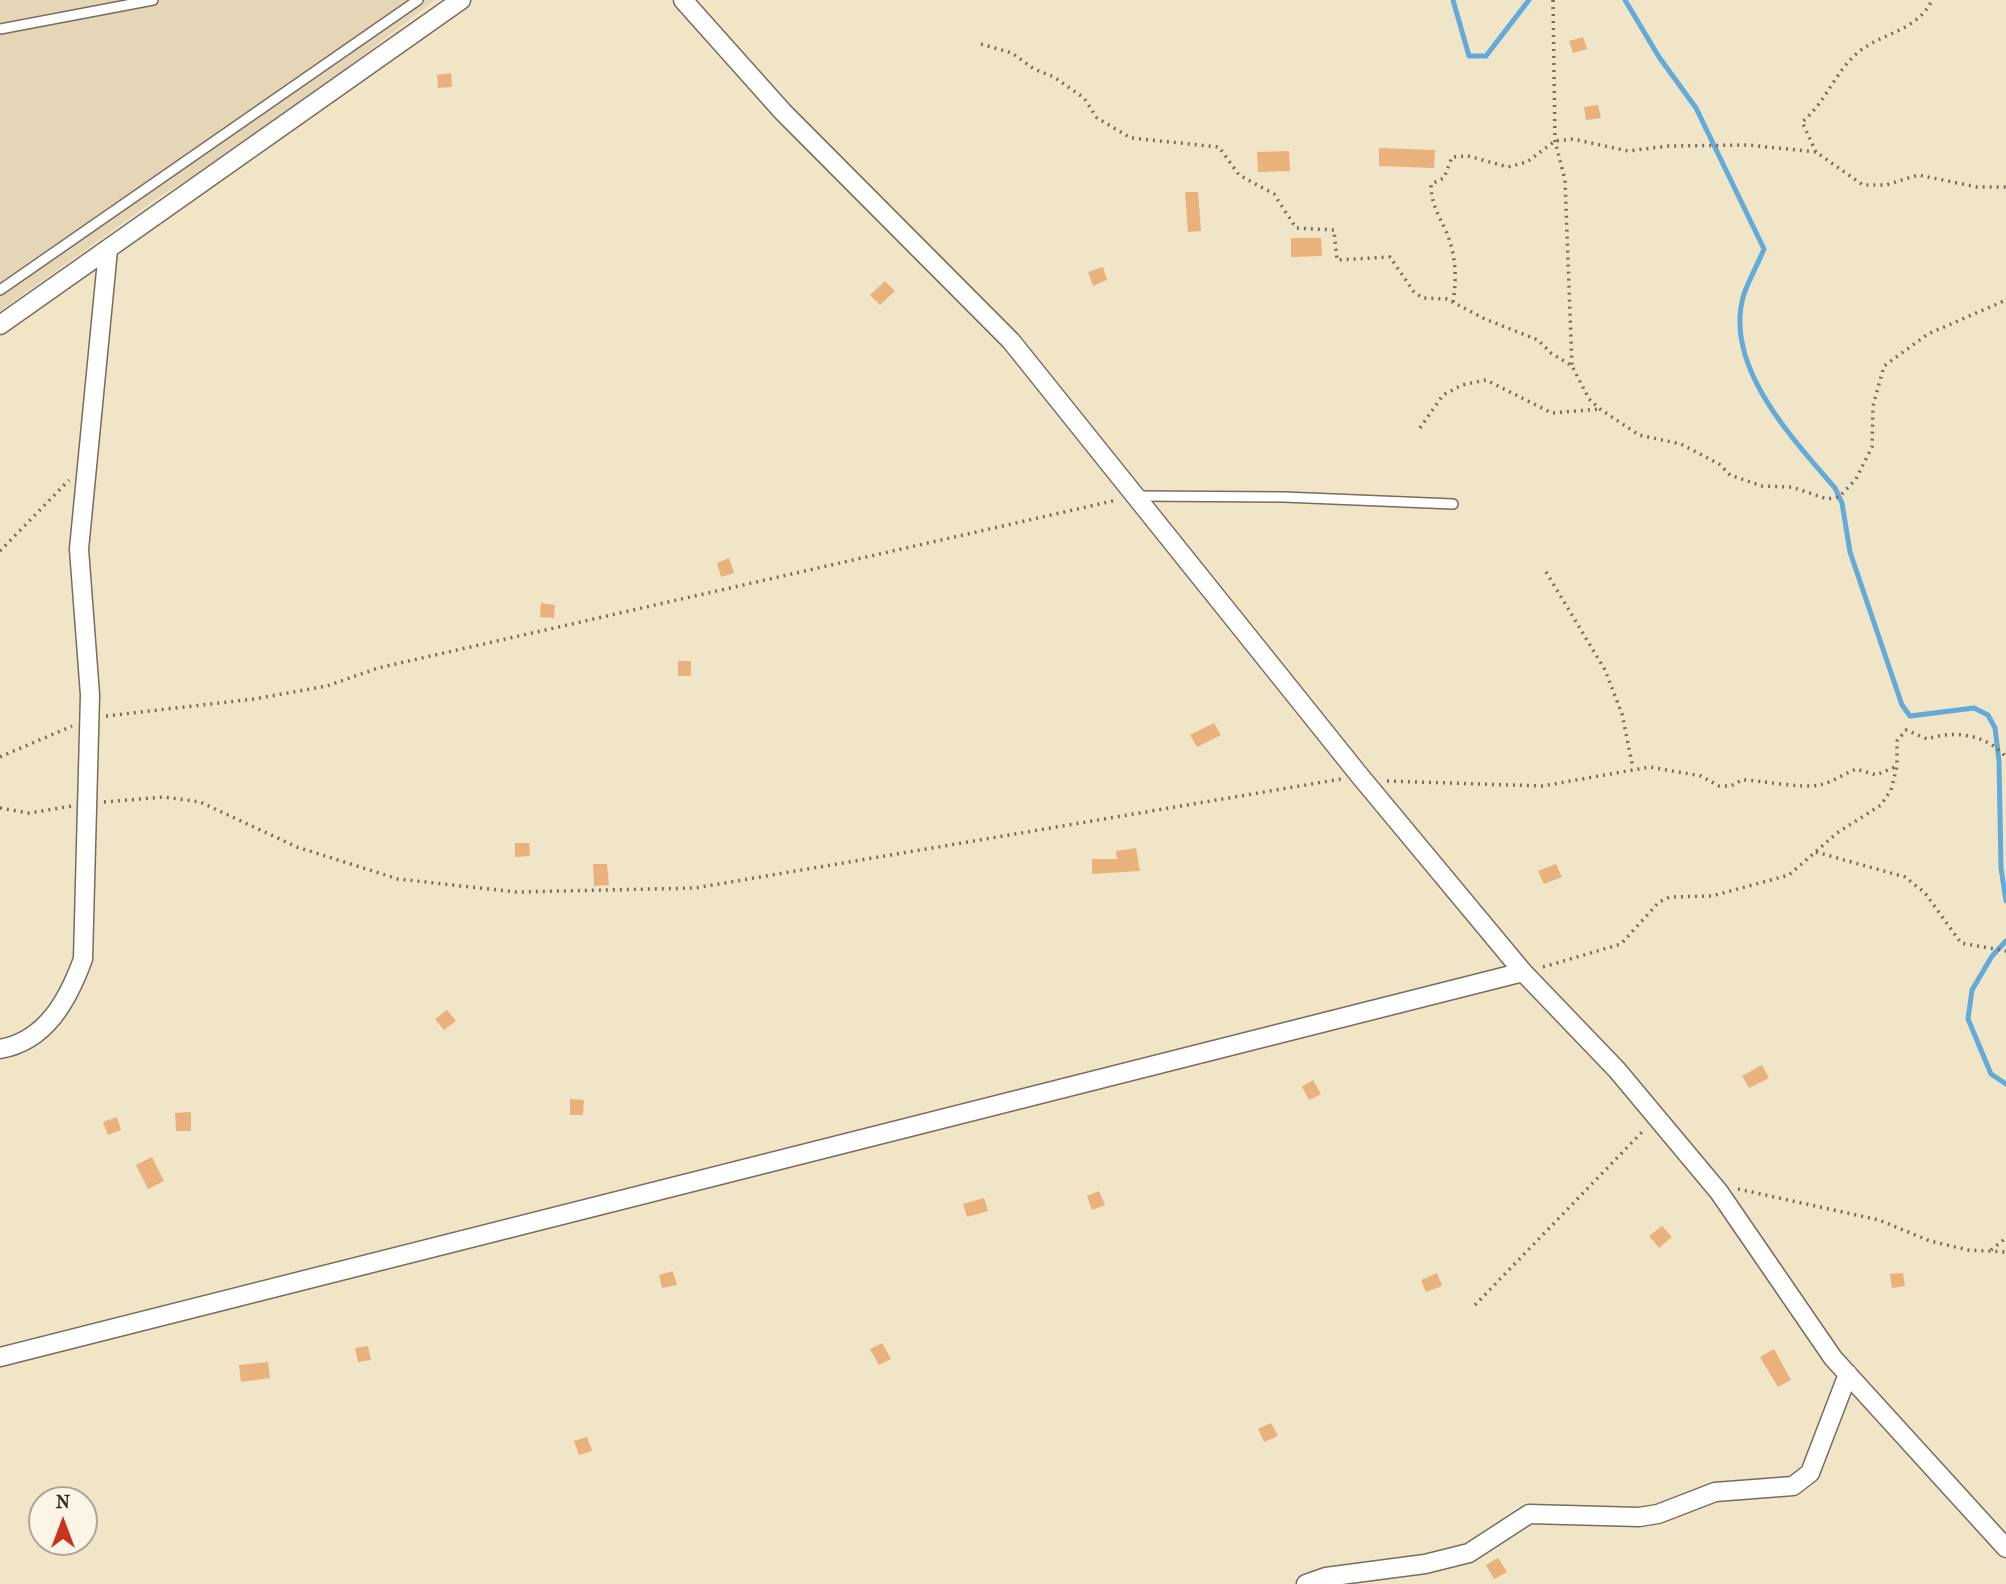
<!DOCTYPE html>
<style>
body{margin:0}
#map{position:relative;width:2006px;height:1584px;overflow:hidden;background:#f1e5c8;font-family:"IM FELL French Canon",serif}
canvas{display:block}
.north{position:absolute;left:28px;top:1486px;width:70px;height:70px;box-sizing:border-box;background:#fcf5e5;border:2px solid #afa495;border-radius:50%;rotate:0deg;font-size:19px;font-weight:700;line-height:28px;text-align:center;color:#3b2a1e}
.north::after{content:'';display:block;margin:auto;width:24px;height:32px;background:#c8321e;clip-path:polygon(50% 0,100% 100%,50% 72%,0 100%)}
</style>
<div id="map">
<canvas width="2006" height="1584"></canvas>
<div class="north">N</div>
</div>
<script>
const ctx = document.querySelector('canvas').getContext('2d');
ctx.lineJoin = 'round';
function paint(path, color) {
  ctx.fillStyle = color;
  ctx.fill(path, 'evenodd');
}
function stroke(path, color, width, dash) {
  ctx.strokeStyle = color;
  ctx.lineWidth = width;
  ctx.lineCap = dash ? 'butt' : 'round';
  ctx.setLineDash(dash || []);
  ctx.stroke(path);
}
paint(new Path2D(`
 M0 0H435L253 140 162 195 0 311Z`), '#e5d6b7');
stroke(new Path2D(`
 M1453 0 1469 56H1486L1529 0
 M1625 0 1659 57 1696 108 1764 249C1758 264 1749 279 1744 294 1722 365 1793 439 1835 488L1842 503 1850 552 1902 705 1910 716 1974 708 1988 715 1995 728 1999 761 2001 868 2006 901
 M2006 941 1992 956 1972 990 1968 1019 1991 1074 2006 1084`), '#62aad9', 5);
paint(new Path2D(`
 M1583 37 1587 49 1573 53 1569 41Z
 M451 73 452 87 438 88 437 75Z
 M1598 105 1601 118 1586 120 1584 107Z
 M1379 148 1435 150 1434 168 1379 166Z
 M1289 151 1290 171 1258 172 1257 152Z
 M1185 192H1198L1201 231 1188 232Z
 M1291 238H1321L1322 256 1291 257Z
 M1103 267 1107 280 1093 286 1088 272Z
 M885 281 895 291 880 305 870 295Z
 M729 558 734 573 721 577 717 563Z
 M541 603 555 605 554 618 540 617Z
 M678 661H691V676H678Z
 M1214 723 1221 735 1197 747 1190 735Z
 M515 843H529L530 856 515 857Z
 M1136 848 1140 871 1092 874V859H1117L1116 851Z
 M593 864H607L609 885 594 886Z
 M1556 864 1562 877 1544 884 1538 871Z
 M447 1010 456 1021 444 1030 435 1019Z
 M1762 1065 1769 1078 1749 1088 1742 1076Z
 M1313 1080 1321 1094 1309 1100 1302 1087Z
 M570 1099 584 1100 583 1115H570Z
 M191 1112V1131H176L175 1113Z
 M117 1117 121 1130 108 1135 103 1122Z
 M152 1157 164 1181 148 1189 136 1165Z
 M1099 1191 1105 1205 1092 1210 1087 1196Z
 M984 1198 988 1211 967 1217 963 1204Z
 M1662 1226 1672 1237 1659 1248 1649 1236Z
 M673 1271 677 1285 662 1288 659 1275Z
 M1437 1273 1442 1286 1426 1292 1421 1280Z
 M1903 1273 1905 1286 1892 1288 1890 1274Z
 M882 1343 891 1359 879 1365 870 1349Z
 M368 1346 371 1360 358 1362 355 1348Z
 M1774 1349 1791 1380 1778 1387 1760 1357Z
 M268 1362 270 1378 241 1382 239 1365Z
 M1271 1423 1278 1436 1264 1442 1258 1429Z
 M587 1437 592 1451 579 1455 574 1441Z
 M1498 1558 1507 1572 1494 1579 1486 1565Z`), '#e9b17b');
const service = new Path2D(`
 M0 29 153 0
 M0 290 418 0
 M1137 496 1284 497 1453 504`);
const minor = new Path2D(`
 M683 0 783 112 1011 341 1360 776 1523 972 1617 1070 1719 1192 1833 1358 2006 1548
 M0 325 461 0
 M0 1049C46 1041 68 1000 83 959L90 695 79 549 108 250
 M0 1357 1523 972
 M1306 1584 1326 1577 1425 1564 1469 1553 1529 1514 1639 1517 1658 1514 1715 1492 1793 1486 1810 1473 1848 1374`);
stroke(service, '#7b6b5a', 12);
stroke(minor, '#7b6b5a', 21);
stroke(new Path2D(`
 M1553 0 1555 141 1565 180 1572 366
 M981 44 1012 53 1034 69 1054 77 1084 98 1097 118 1131 138 1219 147 1239 175 1274 194 1296 228 1334 230 1337 260 1390 257 1414 292 1423 298 1447 299 1485 319 1538 340 1551 353 1572 366 1589 399 1600 409 1639 435 1681 444 1719 464 1730 475 1762 486 1792 487 1827 499 1839 497 1856 479 1872 447 1873 406 1884 366 1928 334 2006 300
 M1816 152 1802 122C1824 104 1833 77 1853 57 1876 33 1917 33 1932 0
 M1453 302C1457 277 1456 255 1446 231 1438 214 1431 203 1431 184L1444 178 1452 157 1468 156 1508 167 1527 162 1555 141 1573 139 1628 151 1668 146 1749 145 1816 152 1863 185H1886L1918 175 1977 187H2006
 M1420 428 1443 395 1462 385 1486 380 1552 413 1600 409
 M0 551 69 480
 M1546 572 1605 670 1622 714 1633 768
 M106 716 254 699 327 686 378 668 1117 500
 M0 757 72 726
 M1387 781 1542 786 1650 767 1701 776 1719 786H1731L1742 780C1761 780 1801 789 1820 785 1832 782 1844 774 1856 769L1876 775 1897 766
 M104 802 164 797 200 802 297 847 398 879 517 892 695 888 1341 779
 M0 808 29 813 72 806
 M1816 852 1905 877 1925 893 1961 943 2006 951
 M1543 967 1621 944 1659 902 1670 897 1712 896 1789 875 1837 833 1881 805 1891 790 1897 766V741L1906 730 1927 739C1954 730 1986 734 2006 757
 M1738 1189 1879 1220 1930 1241 1968 1250 2006 1252
 M1991 1250 2006 1238
 M1475 1305 1644 1130`), '#7b6b5a', 3.5, [2, 5]);
stroke(service, '#fff', 9);
stroke(minor, '#fff', 18);
</script>
